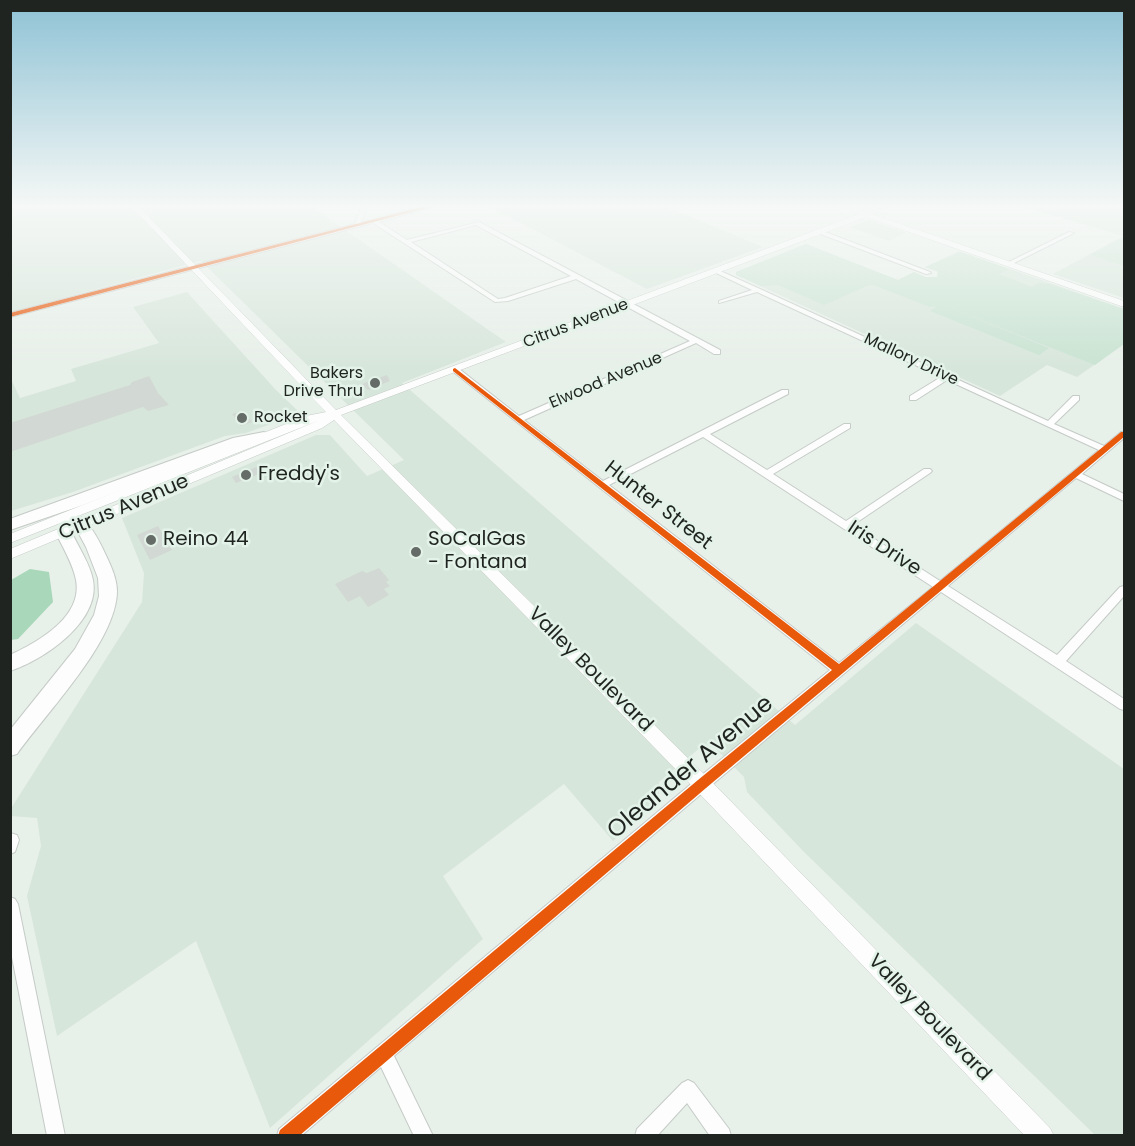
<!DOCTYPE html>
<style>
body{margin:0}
#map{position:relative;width:1135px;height:1146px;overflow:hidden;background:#e8f0ea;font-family:Poppins,sans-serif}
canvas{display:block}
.frame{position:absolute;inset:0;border:12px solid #1f2420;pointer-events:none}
</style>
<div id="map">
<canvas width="1135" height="1146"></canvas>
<div class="frame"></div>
</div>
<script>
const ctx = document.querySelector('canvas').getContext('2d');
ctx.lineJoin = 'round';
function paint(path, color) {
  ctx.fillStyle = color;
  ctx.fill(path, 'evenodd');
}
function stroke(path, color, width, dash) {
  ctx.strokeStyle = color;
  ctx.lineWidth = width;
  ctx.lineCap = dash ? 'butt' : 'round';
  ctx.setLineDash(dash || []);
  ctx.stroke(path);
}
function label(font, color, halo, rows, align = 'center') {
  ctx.font = font + ' Poppins,sans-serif';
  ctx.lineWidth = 5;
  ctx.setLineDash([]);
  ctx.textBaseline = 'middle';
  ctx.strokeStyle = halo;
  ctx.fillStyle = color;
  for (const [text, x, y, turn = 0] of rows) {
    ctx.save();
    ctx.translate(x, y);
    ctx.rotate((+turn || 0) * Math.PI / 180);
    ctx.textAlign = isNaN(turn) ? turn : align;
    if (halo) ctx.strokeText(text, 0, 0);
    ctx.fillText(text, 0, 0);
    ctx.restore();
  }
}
paint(new Path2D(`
 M11 207H312L506 342 402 383 795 725 916 623 1124 769V1135H1095L803 851 747 792 744 777 715 748 701 747 659 782V796L613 841 564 784 443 876 483 939 270 1128 196 941 57 1036 27 896 41 846 37 818 11 816 10 810 142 602 144 573 122 518 316 435H330L367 476 404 460 201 261 11 312Z
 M490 207H667L763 247 647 289Z
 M1025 207H1124V298L1053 274 1123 236Z
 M869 220 906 233 889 241 850 227Z
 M806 244 898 280 914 272 925 277H937L938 272 925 267 959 251 1124 309V344L1077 377 1047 365 1000 396 736 275V272Z
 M187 292 276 390 297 410 293 416 246 433 225 436 73 492 11 511 10 377 20 398 76 381 71 369 159 343 133 307Z`), '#d7e6db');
paint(new Path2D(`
 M1122 238H1124V266L1090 255Z
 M806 244 898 280 914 272 925 277H937L938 271 925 267 960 252 1009 269 999 274 1032 287 1039 283 1050 284 1124 309V344L1095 365 940 304 1049 348 1039 355 930 311 937 306 930 307 873 285 867 286 824 305 778 285 761 286 736 275V272Z`), '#c9e3d2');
paint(new Path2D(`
 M30 569 49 572 53 602 18 639 11 640V580Z`), '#a8d7b9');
paint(new Path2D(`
 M387 375 390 381 368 390 362 384Z
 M149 376 158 393 169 405 148 411 143 407 10 452V423L130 385 132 382Z
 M243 411 252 422 241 426 232 414Z
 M256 467 261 473 236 483 232 477Z
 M158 526 172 550 150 560 137 535Z
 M379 568 389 580 386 582 390 586 384 589 389 595 368 607 360 596 348 602 335 584 362 571 367 573Z`), '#d2d8d3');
const minor = new Path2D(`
 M361 207H366L361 223 421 207H431L379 222 407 240 479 222 720 350V354H714L696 343 524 420 603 481 782 390H788V394L710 434 767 470 844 424H850V428L773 474 846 521 924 469H930L932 471 930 473 853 525 940 581 1099 450 947 380 916 400H910V396L941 377 757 292 719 303V301L752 290 714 272V270H718L760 289 1048 421 1073 396H1079V400L1054 424 1104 446 1121 432H1124V438L1082 474 1124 494V501L1076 478 948 586 1057 655 1120 587 1124 586V596L1066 661 1124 699V710L1120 709 941 592 707 789 394 1056 433 1136H414L381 1067 301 1136H277L279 1129 697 779 830 670 451 370 458 368 519 416 690 341 576 279 508 301 495 302 373 223 10 317V313L355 224ZM476 225 571 276 505 298 498 299 411 242ZM703 437 933 587 839 663 609 485Z
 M820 230 930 272 931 273 926 274 818 233 817 232Z
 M1069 232 1074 233 1010 265 1005 264Z
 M10 833 17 835 19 840 15 852 10 854Z
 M10 897 15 899 18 904 65 1136H47L10 947Z
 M688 1080 694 1083 729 1129 731 1136H710L687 1103 657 1136H635L637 1129 682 1083Z`);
const major = new Path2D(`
 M132 207H139L336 410 859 214 842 207C850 207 860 212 868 211 875 210 880 207 888 207L872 214 1124 301V306H1121L866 217 341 415 708 778 1050 1128 1054 1136H1025L696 790 334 420 322 428 10 559V549L320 420 10 543V534L306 416 326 412Z`);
const highway = new Path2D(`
 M264 432 271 436 269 439 241 444 83 505 10 530V519L233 438Z
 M69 511C85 515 95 533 102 547 108 560 117 576 117 591 117 641 46 713 17 754L10 756V730L75 649 94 615 99 596 98 578 86 547 79 534 61 516Z
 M64 528 70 529 72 533C79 548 90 564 93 580 101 621 44 660 10 671V655C38 642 83 617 76 580 73 564 63 548 56 533L58 529Z`);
stroke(minor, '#c5cbc7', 2);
stroke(major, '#c5cbc7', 1);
stroke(highway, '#c5cbc7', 2);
paint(minor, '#fcfdfc');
paint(major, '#fcfdfc');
paint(highway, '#fcfdfc');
paint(new Path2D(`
 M422 207H431L10 317V313Z
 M455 368 839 664 1121 432H1124V437L706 788 299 1136H278L280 1130 698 780 832 670 453 371V369Z`), '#e8590c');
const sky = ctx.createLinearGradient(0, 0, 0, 368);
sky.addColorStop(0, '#8ec2d5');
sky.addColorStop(0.56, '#f5f8f6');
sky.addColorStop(1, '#f5f8f600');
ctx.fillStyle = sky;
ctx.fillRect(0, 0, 1135, 368);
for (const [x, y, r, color] of [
 [375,383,6,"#656b67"],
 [242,418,6,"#656b67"],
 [246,475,6,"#656b67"],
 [151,540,6,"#656b67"],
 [416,552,6,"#656b67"]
]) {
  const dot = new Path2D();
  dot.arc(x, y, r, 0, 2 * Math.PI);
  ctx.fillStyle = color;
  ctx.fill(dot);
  stroke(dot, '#e4f3e9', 2);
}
label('16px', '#1f2420', '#e4f3e9', [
 ["Citrus Avenue",576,324,-21],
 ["Mallory Drive",911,360,25],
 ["Elwood Avenue",606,381,-23]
]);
label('16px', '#1f2420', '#e4f3e9', [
 ["Bakers",363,374],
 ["Drive Thru",363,392],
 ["Rocket",254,418,"left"]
], 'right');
label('20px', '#1f2420', '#e4f3e9', [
 ["Freddy's",258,475],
 ["Reino 44",163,540],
 ["SoCalGas",428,540],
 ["- Fontana",428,563]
], 'left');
label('20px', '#1f2420', '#e4f3e9', [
 ["Hunter Street",658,506,38],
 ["Citrus Avenue",124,508,-23],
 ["Iris Drive",884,549,33],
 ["Valley Boulevard",590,670,45],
 ["Valley Boulevard",929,1018,46]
]);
label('24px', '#1f2420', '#e4f3e9', [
 ["Oleander Avenue",691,768,-40]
]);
</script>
